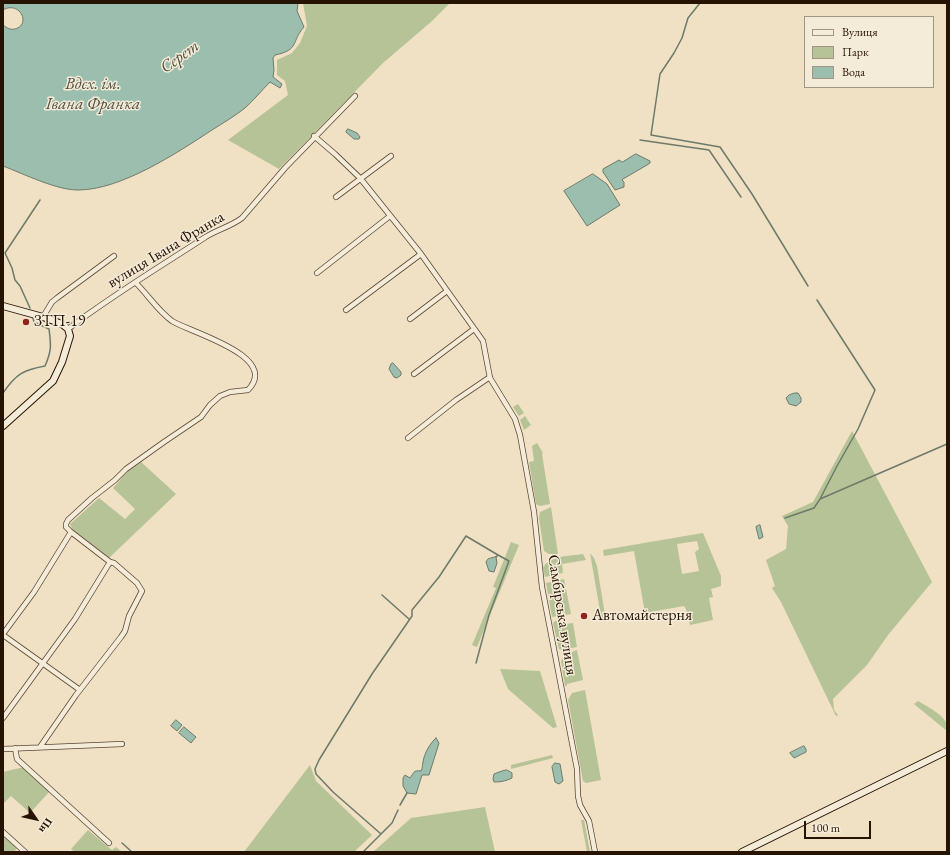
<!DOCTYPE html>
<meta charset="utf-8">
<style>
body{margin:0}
#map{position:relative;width:950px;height:855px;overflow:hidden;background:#f0e0c4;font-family:"EB Garamond",serif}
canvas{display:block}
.frame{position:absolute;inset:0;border:4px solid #271301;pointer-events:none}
.legend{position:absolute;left:804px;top:16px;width:130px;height:72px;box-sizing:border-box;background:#f5ebd9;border:1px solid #a39583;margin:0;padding:5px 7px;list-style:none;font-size:12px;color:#271301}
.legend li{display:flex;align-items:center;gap:8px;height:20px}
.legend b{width:20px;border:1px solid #a39583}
.north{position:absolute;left:16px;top:799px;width:40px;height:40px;-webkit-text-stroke:3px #f5ebd9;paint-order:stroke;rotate:124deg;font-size:11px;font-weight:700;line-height:16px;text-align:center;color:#271301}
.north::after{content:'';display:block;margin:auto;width:14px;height:18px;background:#271301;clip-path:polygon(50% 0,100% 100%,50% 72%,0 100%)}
.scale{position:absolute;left:804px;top:821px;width:67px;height:18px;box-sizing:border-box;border:2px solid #271301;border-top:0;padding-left:5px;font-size:12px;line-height:14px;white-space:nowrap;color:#271301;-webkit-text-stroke:3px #f5ebd9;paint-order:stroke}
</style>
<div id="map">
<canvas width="950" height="855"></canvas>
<div class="frame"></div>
<ul class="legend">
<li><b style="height:5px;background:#f5ebd9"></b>Вулиця</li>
<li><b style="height:11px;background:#b6c397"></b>Парк</li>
<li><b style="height:11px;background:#9bbeae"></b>Вода</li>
</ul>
<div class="north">Пн</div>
<div class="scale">100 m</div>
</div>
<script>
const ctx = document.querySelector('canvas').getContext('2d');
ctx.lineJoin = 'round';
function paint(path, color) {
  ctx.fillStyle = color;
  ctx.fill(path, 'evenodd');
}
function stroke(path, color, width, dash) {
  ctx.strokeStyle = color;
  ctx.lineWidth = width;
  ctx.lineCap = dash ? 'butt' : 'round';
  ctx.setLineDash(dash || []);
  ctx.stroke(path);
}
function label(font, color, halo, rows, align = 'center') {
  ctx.font = font + ' "EB Garamond",serif';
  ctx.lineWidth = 3;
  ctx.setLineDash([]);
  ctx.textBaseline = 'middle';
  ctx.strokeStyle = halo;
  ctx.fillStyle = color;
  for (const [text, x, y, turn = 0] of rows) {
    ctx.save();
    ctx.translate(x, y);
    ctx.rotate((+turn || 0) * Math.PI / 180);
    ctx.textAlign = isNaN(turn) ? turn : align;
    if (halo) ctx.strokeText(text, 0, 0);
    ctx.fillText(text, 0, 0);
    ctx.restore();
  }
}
paint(new Path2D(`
 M303 3H450L432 21 383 63 279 169 228 140 288 95 285 81 277 75V60L292 53 300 43 307 26Z
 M518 404 524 413 519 416 513 407Z
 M525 416 531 425 524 430 520 420Z
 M852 431 932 582 888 635 867 665 833 699 834 710 838 715 836 716 781 602 772 588 775 586 766 560 786 549 788 526 782 516 813 502Z
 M537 443 543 453 542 454 550 504 540 506 536 504 529 462 534 461 532 446Z
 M141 462 176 494 109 558 72 529 70 524 99 498 125 519 135 509 113 488 128 471Z
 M551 507 558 554H549L544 551 539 518 540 512Z
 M703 533 721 576V586L711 589 713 597 709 598 713 620 690 625 686 609 684 606 645 613 634 551 604 556 603 550ZM697 541 699 549 695 552 699 571 682 574 677 544Z
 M511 542 519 545 477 647 472 645 496 588 493 587Z
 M590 553 594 558 597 566 606 621 602 622Z
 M583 554 586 560 562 564 563 573 545 577 543 568C549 555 571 556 583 554Z
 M564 579 571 614 552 617 546 583Z
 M555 621H558L559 625 573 623 577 647 562 650 559 649 553 623Z
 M577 650 583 680 567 684V686H565L561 661 566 654Z
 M500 669 540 671 557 727 553 728 508 689Z
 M585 690 601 780 586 783 583 781 568 700 572 693Z
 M918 701C926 706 945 715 947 725 948 727 947 729 947 731L914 704Z
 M552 755 553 758 511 769V765Z
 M310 765 316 781 372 835 354 852H244Z
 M24 767 50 791 30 813 11 796 3 804V772Z
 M485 807 495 852H373L411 818Z
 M581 820H584L590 852H587Z
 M88 830 112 850 116 847 122 852H75L71 849Z
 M3 835 17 848 14 852H3Z`), '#b6c397');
const water = new Path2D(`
 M3 3H298L297 11 304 27C291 41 300 50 275 55L273 58 274 70 273 77 282 84 280 88 270 82C262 90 254 100 245 108 235 116 223 123 212 130 177 153 121 190 78 190 56 190 24 174 3 166V25C7 28 10 30 15 29 32 24 19 0 3 10Z
 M348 129 357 133 360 137 359 139H354L346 132Z
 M636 154 650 161V163L647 165 623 179 622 180 624 182V187L615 190 603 172V169L619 160 622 162Z
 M593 174 607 184 620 205 587 226 564 191Z
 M393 363 401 372V375L397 378 394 377 389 369 391 364Z
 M795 393H798L801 398V402L796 406 789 404 786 398 789 395Z
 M760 525 763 537 759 539 756 527Z
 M496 557 497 563 494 572 489 571 486 562 488 559Z
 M176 720 182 725 177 731 171 726Z
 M184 727 196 737 191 743 179 733Z
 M436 738 439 743 429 775H422L416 794 407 793 403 786V778L405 775 410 778C414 773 413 770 421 771 423 767 422 766 423 762 424 754 430 743 436 738Z
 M804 746 806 749V752L794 758 790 753Z
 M555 763 560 764 563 781 559 784 555 782 552 767Z
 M507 770 512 773V778C506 781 501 782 494 782L493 779 494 774 502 771Z`);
paint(water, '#9bbeae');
stroke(water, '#6d7a69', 1);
stroke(new Path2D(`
 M700 3 688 18 682 38 674 53 660 74 651 135 720 147 752 194 808 286
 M640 140 709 150 741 197
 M817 300 875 390 858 429 837 466 820 499
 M30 308 20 286 15 280 12 268 5 253 40 200
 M3 393C16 374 23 370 45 366 52 350 51 345 49 329L34 322 33 318
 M785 518 814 508 820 499 947 444
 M382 595 409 619
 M476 663 489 615 509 561 498 555
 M400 805 407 793
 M381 834 392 823 398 810
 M122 843 132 852
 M363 852 381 834 333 792 316 774 315 769 319 760 372 674 412 616V610L439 577 466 536 498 555 496 557`), '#6d7a69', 1.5);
const minor = new Path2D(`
 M314 136 335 154 360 178 421 254 483 341 490 378 515 419 520 435 534 512 542 587 577 769 578 796 580 805 589 821 595 852
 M336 197 391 156
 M317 273 390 216
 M346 310 421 254
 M43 317 52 302 57 298 114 256
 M410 319 447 291
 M68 329C111 296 158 268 204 238 216 230 230 227 242 218L285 168 355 96
 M414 374 474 329
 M408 438 456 400 490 377
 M3 634 34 592 71 532 66 527V524L68 520 92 498 115 480 126 469 164 442 201 417 210 405 220 396 230 392 248 390C281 356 189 332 172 321 158 311 148 295 136 283
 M3 635 80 690
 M3 718 75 619 110 562
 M40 747 76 695 121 637 125 631 129 616 142 591 137 583 114 563 110 562 71 532
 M15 748 17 759 109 843
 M3 749 122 744
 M3 832 25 852`);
const secondary = new Path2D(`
 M3 306 43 317 62 324 68 329 70 336 62 362 53 381 3 426
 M742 852 947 751`);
stroke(minor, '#594632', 6);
stroke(secondary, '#271301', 8);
stroke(minor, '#f5ebd9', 4.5);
stroke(secondary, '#f5ebd9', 6);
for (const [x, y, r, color] of [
 [26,322,4,"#8f2418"],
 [584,616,4,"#8f2418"]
]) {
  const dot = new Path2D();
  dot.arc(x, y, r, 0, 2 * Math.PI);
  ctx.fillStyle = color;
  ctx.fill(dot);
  stroke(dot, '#f5ebd9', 1.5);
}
label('16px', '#271301', '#f5ebd9', [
 ["вулиця Івана Франка",166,250,-31],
 ["Самбірська вулиця",562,615,81]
]);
label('16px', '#271301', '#f5ebd9', [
 ["ЗТП-19",34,322],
 ["Автомайстерня",592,616]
], 'left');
label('italic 17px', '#504f3e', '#f5ebd9', [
 ["Серет",180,57,-36],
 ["Вдсх. ім.",93,84],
 ["Івана Франка",93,104]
]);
</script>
